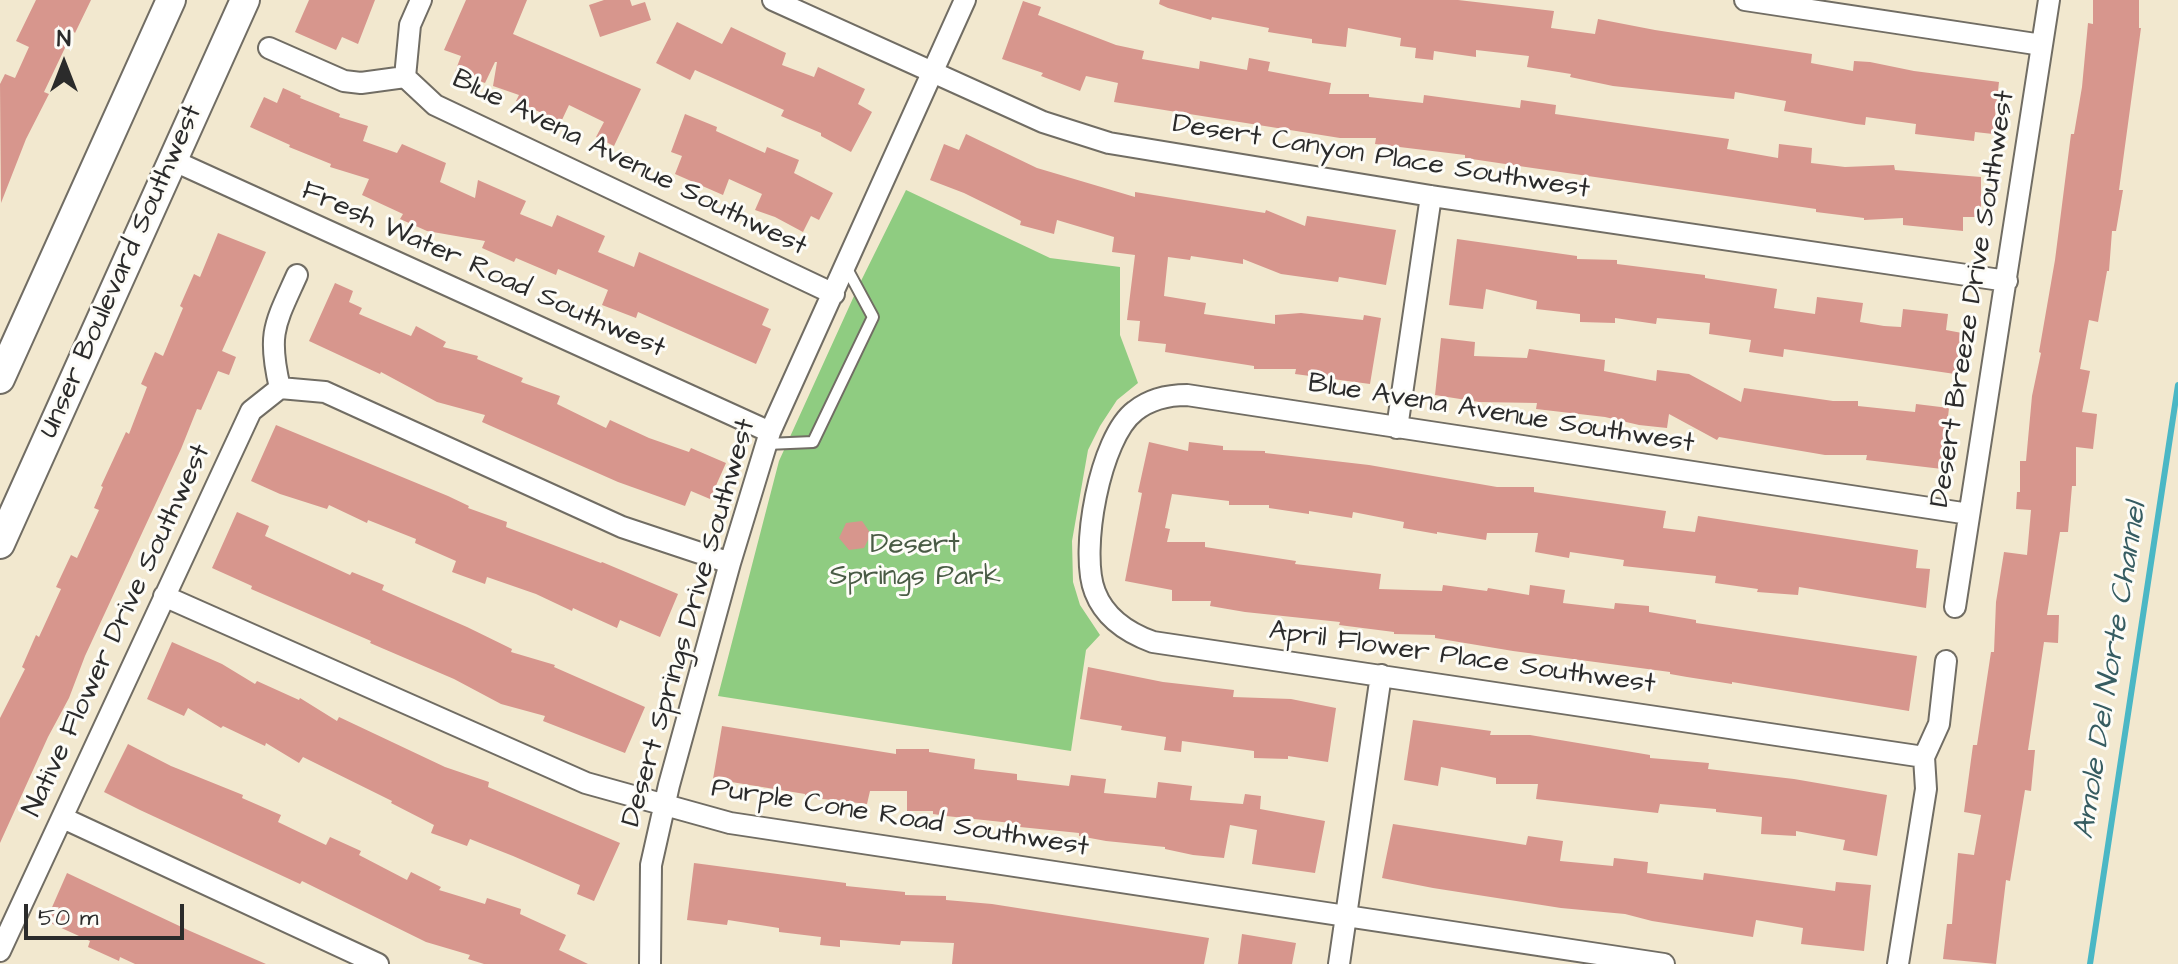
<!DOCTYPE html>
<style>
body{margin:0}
#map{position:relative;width:2178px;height:964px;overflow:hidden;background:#f2e8cf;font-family:"Architects Daughter",sans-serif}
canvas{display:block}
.north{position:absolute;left:24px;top:24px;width:80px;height:80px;-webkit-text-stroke:6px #fdfcf7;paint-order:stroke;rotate:0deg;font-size:22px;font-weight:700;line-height:32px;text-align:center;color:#2b2b2b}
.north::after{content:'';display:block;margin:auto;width:28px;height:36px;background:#2b2b2b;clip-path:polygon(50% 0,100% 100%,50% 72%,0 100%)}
.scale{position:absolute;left:24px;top:904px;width:160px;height:36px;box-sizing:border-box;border:4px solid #2b2b2b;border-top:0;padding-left:10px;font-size:24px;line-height:28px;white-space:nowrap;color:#2b2b2b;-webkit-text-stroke:6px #fdfcf7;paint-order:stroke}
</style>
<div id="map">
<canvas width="2178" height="964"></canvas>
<div class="north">N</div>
<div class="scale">50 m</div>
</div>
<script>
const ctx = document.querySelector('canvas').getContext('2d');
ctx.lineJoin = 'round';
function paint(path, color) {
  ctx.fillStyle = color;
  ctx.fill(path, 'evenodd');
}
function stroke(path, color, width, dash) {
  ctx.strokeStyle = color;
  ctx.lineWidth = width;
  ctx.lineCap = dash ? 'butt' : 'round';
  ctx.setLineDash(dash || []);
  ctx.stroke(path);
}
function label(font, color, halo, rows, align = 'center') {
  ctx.font = font + ' "Architects Daughter",sans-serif';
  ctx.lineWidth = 6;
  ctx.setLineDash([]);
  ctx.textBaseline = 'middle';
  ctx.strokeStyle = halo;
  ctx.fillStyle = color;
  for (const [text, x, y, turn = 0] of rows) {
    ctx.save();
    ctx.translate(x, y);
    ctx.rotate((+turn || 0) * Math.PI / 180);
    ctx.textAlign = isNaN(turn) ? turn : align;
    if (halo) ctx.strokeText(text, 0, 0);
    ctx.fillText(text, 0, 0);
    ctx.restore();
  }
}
paint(new Path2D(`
 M906 190 1050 258 1120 267V335L1138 383 1117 400 1100 426 1088 450 1072 541 1073 582 1080 605 1100 635 1086 650 1071 751 718 696 779 461 859 285Z`), '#8fcc81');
stroke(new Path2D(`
 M2090 964 2178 385`), '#4ab7c5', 6);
paint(new Path2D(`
 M36 0H91L75 33 73 31 44 92 49 94 26 139 1 203 0 84 5 74 15 78 29 47 16 41Z
 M309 0H375L358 44 342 37 336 50 295 32Z
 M466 0H527L513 34 641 89 614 146 596 137 604 122 569 105 561 122 516 101 519 95 493 86 497 62H495L485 83 455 72 461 56 444 50Z
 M604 0H630L632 6 645 2 651 20 600 37 589 5Z
 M1160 0H1458L1554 11 1551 28 1595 34 1598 19 1655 30 1812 54 1811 63 1853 71 1854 61 1870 62 1914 71 1999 82 1993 134 1975 132 1974 141 1915 134 1916 124 1866 117 1865 125 1856 124 1784 111 1786 101 1735 92 1734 99 1613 86 1570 77 1571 74 1527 67 1529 56 1476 50V57L1434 51 1433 60 1415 58 1416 48 1400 46 1401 38 1348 28 1346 47 1312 43V39L1268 32 1269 28 1212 17 1211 20 1168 8 1159 4Z
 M2093 0H2139V28H2141L2119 190H2123L2116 231H2112L2109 271H2107L2098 322 2089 320 2080 369 2090 371 2082 412 2097 414 2093 449 2076 447V486H2072L2068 532H2060L2047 615H2059L2058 643 2044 642 2028 750H2035L2031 791 2025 790 2010 881 2006 880 1996 964 1943 959 1947 924H1952L1958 853 1974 855 1981 815 1964 812 1973 745H1977L1991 652H1994L1996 602 2004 552 2027 555 2031 510 2016 509 2017 492H2020V461H2026L2032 396 2041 353 2039 352 2055 260 2071 134H2074L2082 87 2088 23 2093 24Z
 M1023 1 1041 7 1038 15 1116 45 1144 51 1142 59 1199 69 1200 61 1247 70 1249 58 1270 62 1268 71 1331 83 1329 94H1369V97L1423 103 1424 95 1520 108 1521 100 1556 105 1555 114 1729 139 1727 149 1778 158 1779 144 1812 148 1811 163 1845 167 1894 165 1895 170 1981 177V217H1963V231L1903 225V218L1864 220V218L1816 212V209L1512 165 1465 158V155L1375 144 1376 138H1340L1114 102 1118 83 1086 76 1080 91 1041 76 1043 73 1002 59Z
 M677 22 722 44 731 27 786 53 782 65 814 77 818 67 865 89 858 104 872 112 851 152 821 136V133L781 116 784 110 695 70 690 80 656 63Z
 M283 88 301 96 300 98 340 114 339 117 368 126 363 141 397 153 402 144 446 163 440 182 475 198 478 180 526 201 520 214 552 227 557 215 605 236 598 252 634 267 639 252 769 309 762 325 771 329 756 364 638 312 636 318 602 305 608 290 558 269 556 275 516 258 514 262 482 248 485 241 427 231 400 219 403 214 362 195 369 179 330 167 331 164 289 147 290 145 250 127 264 97 277 103Z
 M685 114 717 127 716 131 765 153 767 147 799 160 794 173 833 193 819 220 811 216 803 232 775 217 755 210 762 194 729 179 723 195 675 174 682 156 671 152Z
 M966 134 1037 168 1135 197V192L1265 213 1266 210 1305 226 1307 216 1396 230 1386 285 1339 277 1338 282 1281 274 1243 259V264L1191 256 1190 260 1168 257 1164 296 1206 303 1204 314 1275 324V315L1301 313 1363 320 1364 315 1381 318 1370 384 1295 374 1296 369H1254V366L1165 352 1166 344 1138 341 1140 321 1127 320 1135 255 1112 252 1114 237 1057 220 1054 234 1020 225 1021 221 964 193 930 180 944 144 959 150Z
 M218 233 266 252 222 351 236 357 229 375 218 371 201 410 197 409 181 449 85 656 69 698 48 737 0 843V718L25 669 22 667 36 635 39 637 61 589 56 587 71 555 77 558 99 510 94 508 103 487 101 486 126 432 129 434 147 387 141 384 155 352 163 356 183 308 180 306 194 274 200 277Z
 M1457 239 1577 256V259L1617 260V264L1705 275V278L1777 289 1774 308 1815 314 1817 297 1863 303 1860 322 1884 326 1901 327 1903 309 1948 314 1946 330 1962 333 1955 374 1784 349 1783 357 1749 352 1751 340 1709 334 1710 323 1657 318 1656 324 1615 318V323L1580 322V314L1536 309 1537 301 1486 289 1483 309 1449 305Z
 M335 283 353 291 349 302 362 308 359 314 411 336 416 326 446 342 443 347 478 356 477 359 523 378 521 382 560 396 557 404 606 428 610 420 649 438 689 452 691 448 726 463 710 499 691 491 685 506 618 482 482 422 485 415 437 402 381 372 380 374 309 341Z
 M1441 338 1475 342 1474 356 1527 358 1529 349 1605 360 1604 371 1656 381 1657 370 1689 374 1741 402 1744 388 1833 401H1858V406L1915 412 1916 404 1949 408 1942 469 1866 460 1867 455H1825L1719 437 1717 440 1669 414 1667 428 1639 425 1605 417 1536 409 1537 403 1479 402 1435 395Z
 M276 425 448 496 469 506 468 508 507 522 506 527 601 563 602 562 678 594 660 637 620 620 617 628 573 608 572 611 536 594 487 577 485 584 452 572 456 561 415 543 416 539 368 520 367 523 329 505 327 509 280 494 251 481Z
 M1149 442 1188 451 1189 442 1223 446V450L1265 451V453L1369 465 1497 487H1534V492L1666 511 1663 528 1695 532 1698 516 1918 550 1916 568 1930 569 1926 608 1799 587 1798 595 1757 592 1758 589 1715 583 1716 576 1623 566 1624 560 1570 552 1569 558 1535 552 1538 533H1487L1486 540 1437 532V534L1403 528 1404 522 1353 512 1352 518 1309 511V514L1269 508V505H1229V501L1172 494 1165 528 1170 529 1167 542H1205V547L1296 561 1295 564 1381 574 1379 589 1442 591 1443 585 1487 591 1488 588 1529 595 1530 585 1565 590 1563 603 1614 609 1615 603 1649 606V612L1696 620V623L1917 656 1909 711 1732 682V684L1687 677 1670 674V672L1513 651 1435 638V635L1394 634V632L1339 625 1340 622 1245 612 1210 606 1211 601H1172V590L1125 581 1142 493 1138 492Z
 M237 512 269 526 265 536 350 575 352 572 384 585 382 590 467 627 512 649 511 652 555 665 554 667 645 707 625 753 543 721 545 716 501 704 454 679 370 643 371 641 251 589 252 586 212 568Z
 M862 521 871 534 864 548 849 550 839 538 846 523Z
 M172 642 222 664 255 684 257 681 299 700 300 698 337 721 339 717 445 767 489 782 488 787 620 843 594 901 577 894 580 885 513 856 470 839 467 846 431 833 434 825 391 803 392 801 303 757 299 763 266 743 265 746 223 726 221 728 188 708 184 716 147 699Z
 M1088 667 1163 682 1234 690 1233 697 1291 699 1336 708 1328 762 1288 756V759L1254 758V751L1182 741 1181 752 1164 750 1166 737 1121 730 1122 726 1080 719Z
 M1413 720 1491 731 1490 735H1530L1650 755V758L1709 763 1708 769 1794 779 1887 795 1877 856 1843 850 1845 840 1796 831V836L1761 834 1762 817 1716 812V809L1660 804 1658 813 1536 799 1538 784H1496V778L1441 767 1438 786 1404 780Z
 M722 726 896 754V749H929V752L975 759 974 769 1017 774V780L1069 786 1071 775 1106 779 1104 793 1156 798 1158 782 1192 786 1190 800 1243 804 1245 794 1261 796 1260 809 1325 821 1315 873 1252 864 1257 830 1230 825 1224 858 1193 855 1165 849V847L1106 841 1079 836V833L1020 827 1021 824 946 816 933 814V811H907V791H870L867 804 805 797V794L713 779Z
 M128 744 171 766 243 795 242 798 281 815 278 822 326 845 330 837 361 851 359 855 407 880 411 872 441 887 439 890 485 904 487 898 521 909 520 914 566 935 559 950 588 964H484L468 959 470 955 426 942 302 881 300 884 140 810 104 792Z
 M1393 824 1526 845 1528 836 1563 841 1560 861 1613 866 1614 858 1648 862 1647 873 1703 880 1704 873 1835 891 1836 882 1871 885 1864 951 1801 944 1803 928 1756 920 1753 937 1652 921 1625 914 1561 908 1433 888 1382 878Z
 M694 863 846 883V886L905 892V895L946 896V900L992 904 1209 938 1204 964H952L954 943 901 941 900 945 840 940V947L820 945 821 937 779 932V928L728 920 727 925 687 920Z
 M67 873 190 931 266 964H135L120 957 119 961 88 947 90 941 46 921Z
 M1242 934 1296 943 1292 964H1238Z`), '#d7968d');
const service = new Path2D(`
 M767 444 813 442 873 317 846 267`);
const minor = new Path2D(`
 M773 0 1043 122 1109 143 1431 196 2007 281
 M1745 0 2042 45
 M269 48 344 81 361 83 405 77
 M405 77 435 105 834 294
 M405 77 410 25 421 0
 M172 160 770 432
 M280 388 325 392 622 527 730 563
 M280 388C267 333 275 324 297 275
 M1397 428 1431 196
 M164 596 586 783 730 823 1664 964
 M1955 607 2049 0
 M1924 757 1153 642C1128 633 1105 618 1095 592 1079 552 1100 437 1135 411 1150 399 1168 395 1187 395L1969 514
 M63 818 378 964
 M0 951 251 411 280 388
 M650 964 651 865 669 785 730 563 770 432 965 0
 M1339 964 1381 675
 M1898 964 1926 789 1924 757 1939 724 1946 661`);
const secondary = new Path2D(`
 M0 379 171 0
 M0 544 245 0`);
stroke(service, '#716d64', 14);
stroke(minor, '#716d64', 24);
stroke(secondary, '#716d64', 32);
stroke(service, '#fff', 10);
stroke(minor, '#fff', 20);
stroke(secondary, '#fff', 28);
label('28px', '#2b2b2b', '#fdfcf7', [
 ["Desert Canyon Place Southwest",1381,158,9],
 ["Blue Avena Avenue Southwest",629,164,26],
 ["Fresh Water Road Southwest",483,271,24],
 ["Unser Boulevard Southwest",122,272,-66],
 ["Desert Breeze Drive Southwest",1974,299,-81],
 ["Blue Avena Avenue Southwest",1501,415,9],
 ["Desert Springs Drive Southwest",690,623,-74],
 ["Native Flower Drive Southwest",118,631,-65],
 ["April Flower Place Southwest",1462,659,8],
 ["Purple Cone Road Southwest",900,819,9]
]);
label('28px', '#495b45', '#fdfcf7', [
 ["Desert",915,546],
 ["Springs Park",915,578]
]);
label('italic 30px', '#365c61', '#fdfcf7', [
 ["Amole Del Norte Channel",2112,671,-81]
]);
</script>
